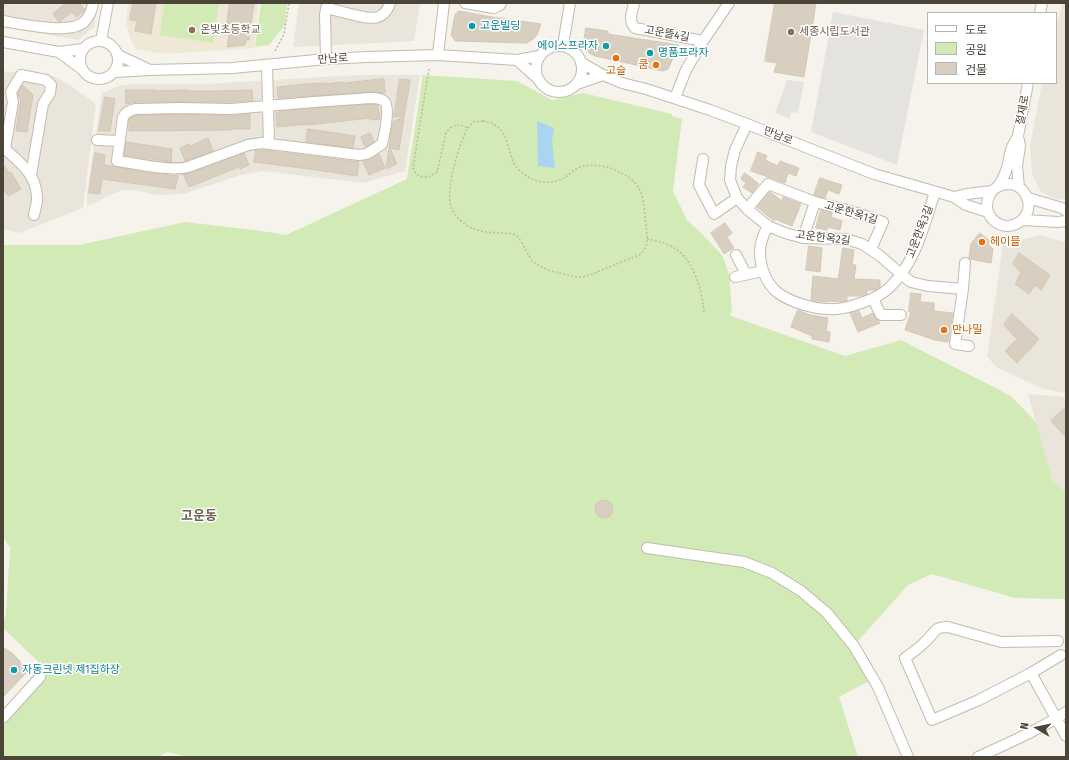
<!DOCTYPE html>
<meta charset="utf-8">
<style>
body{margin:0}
#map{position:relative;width:1069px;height:760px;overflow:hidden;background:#f6f3ec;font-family:"Fira Sans Condensed","Noto Sans KR",sans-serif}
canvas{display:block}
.frame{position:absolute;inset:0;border:4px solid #4b4439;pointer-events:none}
.legend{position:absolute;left:927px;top:12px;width:130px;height:72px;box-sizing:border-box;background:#fff;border:1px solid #b7b4b0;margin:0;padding:5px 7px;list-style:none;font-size:12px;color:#4b4439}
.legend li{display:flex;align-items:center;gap:8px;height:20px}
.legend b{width:20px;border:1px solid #b7b4b0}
.north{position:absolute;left:1017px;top:708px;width:40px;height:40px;-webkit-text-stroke:3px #fff;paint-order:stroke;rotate:279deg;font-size:11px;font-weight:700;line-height:16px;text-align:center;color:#4b4439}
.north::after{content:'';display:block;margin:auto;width:14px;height:18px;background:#4b4439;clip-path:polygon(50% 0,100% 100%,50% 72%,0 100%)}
</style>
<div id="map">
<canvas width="1069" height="760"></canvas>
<div class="frame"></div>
<ul class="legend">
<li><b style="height:5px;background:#fff"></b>도로</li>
<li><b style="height:11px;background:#d2eab5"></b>공원</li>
<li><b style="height:11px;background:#d8cfc1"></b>건물</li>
</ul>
<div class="north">N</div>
</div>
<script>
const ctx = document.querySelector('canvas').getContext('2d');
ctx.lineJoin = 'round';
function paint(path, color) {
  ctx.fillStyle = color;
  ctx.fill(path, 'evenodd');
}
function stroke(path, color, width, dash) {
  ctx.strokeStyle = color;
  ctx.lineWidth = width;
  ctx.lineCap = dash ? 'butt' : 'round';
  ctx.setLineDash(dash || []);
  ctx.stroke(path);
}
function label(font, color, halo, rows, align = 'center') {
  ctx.font = font + ' "Fira Sans Condensed","Noto Sans KR",sans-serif';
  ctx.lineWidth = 3;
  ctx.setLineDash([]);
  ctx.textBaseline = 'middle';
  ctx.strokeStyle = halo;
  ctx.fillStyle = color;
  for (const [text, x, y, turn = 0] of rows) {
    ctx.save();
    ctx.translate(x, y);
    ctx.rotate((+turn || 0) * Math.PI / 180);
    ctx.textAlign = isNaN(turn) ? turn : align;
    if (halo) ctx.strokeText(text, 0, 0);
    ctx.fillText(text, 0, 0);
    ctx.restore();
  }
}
paint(new Path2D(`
 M3 3H98L94 27 78 40 3 27Z
 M299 3H420L414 41 293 47Z
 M1062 3H1066V200L1056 199 1041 192 1032 175 1030 146 1042 83H1056V26Z
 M3 71 54 76 71 86 96 104 83 208 19 233 3 229Z
 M357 75H420L405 171 363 183 263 171 241 175 183 194 157 195 135 190H122L87 206V193L102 93 122 85 136 84H205Z
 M1039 235 1066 242V393L1043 389 998 368 987 357 1003 245Z
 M1028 394 1057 396 1066 397V494L1052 479Z`), '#eae5da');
paint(new Path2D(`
 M128 3H259L254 48 164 54 136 49 130 38 126 23Z`), '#efe8d6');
paint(new Path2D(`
 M164 3H219L213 43 160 35Z
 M261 3H287L285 25 269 45 255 47Z
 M423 75 517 81 552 100 583 93 672 114V116L682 119 673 191 687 220 705 237 722 255 729 274 732 312 730 313 731 316 845 356 901 340 1011 396 1036 422 1052 479 1066 493V599L1015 598 932 574 908 585 858 641 852 648 869 681 839 697 858 757H189L167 752 158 757H3V727L49 672 3 628V624L6 614 10 547 3 537V245H79L185 222 262 231 286 235 407 179Z`), '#d2eab5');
paint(new Path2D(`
 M833 12 924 30 897 165 811 132Z
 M787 80 804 82 798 113 791 112 790 119 775 113Z`), '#e5e3e0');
paint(new Path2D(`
 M537 121 554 128 552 142 555 168 538 166Z`), '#a9d4f2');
const building = new Path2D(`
 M66 3H79L85 10 76 17 72 12 59 22 53 14Z
 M133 3H156L151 34 135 31 137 21 130 20Z
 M230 3H254L249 40H246L245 45 227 47 230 30H226Z
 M775 3H816L804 77 774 72 777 63 765 61Z
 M459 11 492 17 541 24 537 35 533 39 527 43H522L455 41 451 35 455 15Z
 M586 28 608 31V34L679 45 668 69 663 71 595 56 589 53 584 41Z
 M384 79 385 93 371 92 278 98 277 87 306 84 325 83V84L343 82 344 83Z
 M400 79 410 80 408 94 404 116 394 117Z
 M22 85 33 95 27 132 16 131 21 98 18 96V93Z
 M126 90H154V91L189 90V91H216L252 90 253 101 231 102H136L126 104Z
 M105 97 115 99 110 131H99Z
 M371 104 378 105 380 119 370 120V118L308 125V124L277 127 276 113H280L279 111Z
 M181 114 231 116 250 114V129H231V130L129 131V119L134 116Z
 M404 117 399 150 390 148 397 164 386 169 393 122Z
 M308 129 355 136 353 148 306 142Z
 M370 133 374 142 365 147 361 137Z
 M208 138 213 151 185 161 180 148 189 144 190 146Z
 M126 142 172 149 171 162 124 155Z
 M256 150H262L351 161 359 162 357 176 317 170 254 162Z
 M758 152 767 156 765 160 778 166 780 161 799 168 796 176 788 173 785 183 751 171Z
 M95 153 105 155 104 165 152 173 178 176 175 189 102 179 100 194 89 193Z
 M244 153 249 165 240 169 239 167 189 187 183 174 190 173Z
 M379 154 385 168 369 175 363 162Z
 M3 164 9 173 11 172 21 189 8 196 3 188Z
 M745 173 759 184 752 193 743 187 746 183 741 179Z
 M820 178 842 185 839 194 828 190 825 198 814 195Z
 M770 192 782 201 783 197 801 204 792 226 775 219 774 221 757 207Z
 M821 210 832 213 831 217 842 221 840 230 828 227 827 230 816 228Z
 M725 223 732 233 727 237 734 248 724 254 711 233Z
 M980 233 990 241 988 244 993 249 991 263 970 259 969 258 971 244Z
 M809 246 822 248 820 272 806 270Z
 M843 248 854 250 852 265H856L854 279 880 280V287L875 290H867V294L860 296H847V301L841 302 827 301V302L811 300 813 276 838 279Z
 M1019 253 1050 275 1041 290 1035 285 1029 294 1015 284 1021 273 1013 264Z
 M911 293 921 294 920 302 934 303V311L953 313 948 342 935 340 905 330 911 312H909Z
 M798 310 810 315 828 318 826 331 830 332 829 342 812 339V336L791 327Z
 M859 311 862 318 873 313 875 318 880 323 858 332 850 313Z
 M1012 314 1039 339 1017 363 1005 351 1017 339 1004 325Z
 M1066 407V437L1051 421Z
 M595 509a9 9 0 1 1 18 0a9 9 0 1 1-18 0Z
 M3 647 13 654 19 660 26 673 3 697Z`);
paint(building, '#d8cfc1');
stroke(building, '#d3c7b4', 1);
const minor = new Path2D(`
 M465 3 494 8 500 5 501 3
 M634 3C632 12 628 21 635 28L703 41
 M326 8C338 10 369 21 378 17 384 15 388 9 390 3
 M1040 13 1042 3
 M3 21C21 24 70 35 84 22 90 16 92 11 93 3
 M80 60a19 19 0 1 1 38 0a19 19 0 1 1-38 0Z
 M101 41 108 3
 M3 42 59 52 83 49
 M563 45 570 3
 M536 69a23 23 0 1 1 46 0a23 23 0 1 1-46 0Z
 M59 52 83 70
 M118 55 148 69
 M438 55 444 3
 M326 59 325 14 328 3
 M517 60 537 78
 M582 63 603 75 622 83 646 89 710 110 747 124 874 174 954 197 966 205 988 212
 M267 65 269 144
 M115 72 150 70 233 68 326 59 367 57 438 55 517 60 539 56
 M577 84 603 75
 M371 98C375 98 380 98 384 101 391 107 384 136 382 144L370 152 366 154 359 155 262 143 248 145 188 167C172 172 135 163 117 161L123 117C126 112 130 110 136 109L181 108 231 109 314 102Z
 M675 98 686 70 703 41 729 3
 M747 124 735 150 731 166 730 180 737 198 747 209 768 226 785 233 803 238 846 239 862 244 879 255 901 274 911 282 928 286 963 289 955 344 969 346
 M1018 136 1028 83
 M97 140 119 141
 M3 147C19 162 37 174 37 199 37 204 35 209 34 215
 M5 149 13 102 11 92 21 75 46 80 51 85 50 93 43 104 31 175
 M703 159 699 185 714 214 737 198
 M997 187C1001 185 1005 184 1009 184 1027 185 1035 208 1022 220 1003 237 977 214 991 193 992 190 995 189 997 187 1001 183 1004 176 1006 171 1009 163 1009 154 1012 147 1014 143 1016 140 1018 136L1020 146 1017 166 1019 187
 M954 197 967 194 992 191
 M1028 198 1062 208 1066 211
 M747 209 768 184 815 202 851 211 883 222 871 249
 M1023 220 1058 222 1066 221
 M768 226C764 233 760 243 760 252 760 267 766 283 777 292 789 302 814 309 829 309 841 310 852 306 864 302 873 299 883 294 890 287 916 262 924 225 935 192
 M803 238 815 202
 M736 255 746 274
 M735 277 763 271
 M963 289 965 263
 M873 299 881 315H901
 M647 548 744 562 772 573 801 591 827 613 854 646 878 687 908 757
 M1058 641 1001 642 948 627C932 627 935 634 925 642 919 648 912 653 905 658L932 720 979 700 1031 673 1066 736
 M1031 673 1061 655
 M3 718 40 677
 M978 757C1008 743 1039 730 1066 712`);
stroke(minor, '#c2bbae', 12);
stroke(new Path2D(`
 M275 51 284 34 289 3
 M429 69 413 167C416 180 429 179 437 172L446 133C452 124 459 123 468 128
 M483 121C487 122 492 123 495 125 507 132 508 147 512 159 515 168 525 176 534 180 545 184 559 183 568 175 571 173 574 170 578 168 595 159 631 172 639 189 645 199 644 213 646 225 647 237 650 247 639 255L592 274 583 277H576L551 271 541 267 532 261 521 241 517 236 513 234C498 232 477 234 465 224 459 220 454 214 451 207 445 190 459 145 467 129 469 127 471 124 473 122Z
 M647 239C657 240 675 246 682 254 696 269 702 291 704 312`), '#c4b79f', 1.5, [2, 2]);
stroke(minor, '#fff', 10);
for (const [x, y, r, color] of [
 [472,26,4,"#0f9aa8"],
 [192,30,4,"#8d6e63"],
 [791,32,4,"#8d6e63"],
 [606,46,4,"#0f9aa8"],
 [650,53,4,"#0f9aa8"],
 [616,58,4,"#e8710a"],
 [656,65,4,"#e8710a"],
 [982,242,4,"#e8710a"],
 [944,330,4,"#e8710a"],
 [14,670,4,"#0f9aa8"]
]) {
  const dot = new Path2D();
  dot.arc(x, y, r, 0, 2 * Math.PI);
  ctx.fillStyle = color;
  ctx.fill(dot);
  stroke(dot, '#fff', 1.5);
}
label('11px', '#0d838f', '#fff', [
 ["고운빌딩",480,26],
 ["에이스프라자",598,46,"right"],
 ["명품프라자",658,53],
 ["자동크린넷 제1집하장",22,670]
], 'left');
label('11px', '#785e54', '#fff', [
 ["온빛초등학교",200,30],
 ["세종시립도서관",799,32]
], 'left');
label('11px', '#4b4439', '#fff', [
 ["고운뜰4길",667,34,10],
 ["만남로",333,59,-4],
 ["절재로",1023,110,-80],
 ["만남로",778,136,22],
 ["고운한옥1길",851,213,17],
 ["고운한옥3길",920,232,-69],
 ["고운한옥2길",823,238,7]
]);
label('11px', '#c56008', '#fff', [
 ["쿰",648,65,"right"],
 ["고슬",616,71,"center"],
 ["헤이믈",990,242],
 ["만나밀",952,330]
], 'left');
label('bold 13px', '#6e6250', '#fff', [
 ["고운동",199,516]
]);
</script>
